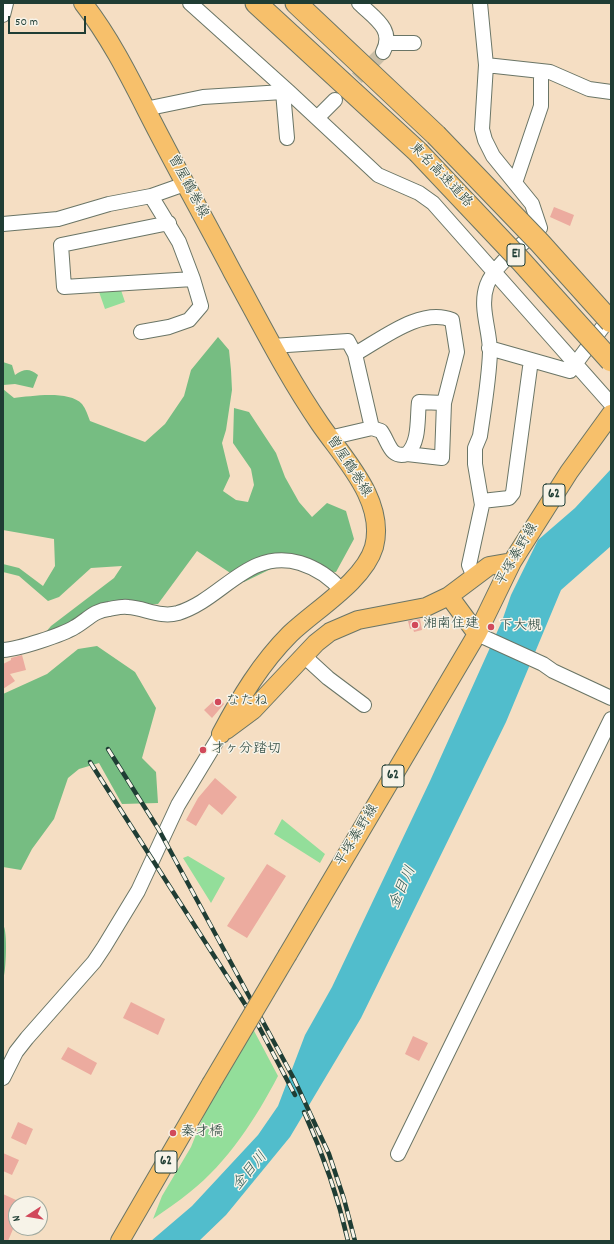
<!DOCTYPE html>
<meta charset="utf-8">
<style>
body{margin:0}
#map{position:relative;width:614px;height:1244px;overflow:hidden;background:#f5dec3;font-family:Dekko,sans-serif}
canvas{display:block}
.frame{position:absolute;inset:0;border:4px solid #1f3d34;pointer-events:none}
.north{position:absolute;left:8px;top:1196px;width:40px;height:40px;box-sizing:border-box;background:#f7f3e8;border:1px solid #a1aaa0;border-radius:50%;rotate:258deg;font-size:11px;font-weight:700;line-height:16px;text-align:center;color:#1f3d34}
.north::after{content:'';display:block;margin:auto;width:14px;height:18px;background:#d1495b;clip-path:polygon(50% 0,100% 100%,50% 72%,0 100%)}
.scale{position:absolute;left:8px;top:16px;width:78px;height:18px;box-sizing:border-box;border:2px solid #1f3d34;border-top:0;padding-left:5px;font-size:12px;line-height:14px;white-space:nowrap;color:#1f3d34;-webkit-text-stroke:3px #f7f3e8;paint-order:stroke}
</style>
<div id="map">
<canvas width="614" height="1244"></canvas>
<div class="frame"></div>
<div class="north">N</div>
<div class="scale">50 m</div>
</div>
<script>
const ctx = document.querySelector('canvas').getContext('2d');
ctx.lineJoin = 'round';
function paint(path, color) {
  ctx.fillStyle = color;
  ctx.fill(path, 'evenodd');
}
function stroke(path, color, width, dash) {
  ctx.strokeStyle = color;
  ctx.lineWidth = width;
  ctx.lineCap = dash ? 'butt' : 'round';
  ctx.setLineDash(dash || []);
  ctx.stroke(path);
}
function label(font, color, halo, rows, align = 'center') {
  ctx.font = font + ' Dekko,"Klee One",sans-serif';
  ctx.lineWidth = 3;
  ctx.setLineDash([]);
  ctx.textBaseline = 'middle';
  ctx.strokeStyle = halo;
  ctx.fillStyle = color;
  for (const [text, x, y, turn = 0] of rows) {
    ctx.save();
    ctx.translate(x, y);
    ctx.rotate((+turn || 0) * Math.PI / 180);
    ctx.textAlign = isNaN(turn) ? turn : align;
    if (halo) ctx.strokeText(text, 0, 0);
    ctx.fillText(text, 0, 0);
    ctx.restore();
  }
}
paint(new Path2D(`
 M120 287 125 302 105 309 98 289Z
 M282 819 325 854 320 863 274 834Z
 M188 856 225 878 211 903 183 858Z
 M252 1027 278 1076C256 1118 228 1162 190 1192 178 1202 165 1210 153 1219L162 1196 191 1147 205 1112Z`), '#93de9a');
paint(new Path2D(`
 M218 337 229 350 231 370 232 390 226 430 222 443 230 476 223 491 236 500 248 502 254 485 251 469 233 443 234 408 249 412 276 453 285 477 299 502 312 517 327 503 346 511 354 539 336 572 306 570 279 565 244 582 197 551 158 604 107 607 45 633 51 626 114 578 122 566 91 568 59 597 48 601 19 576 3 572V564L19 568 43 586 55 566 54 539 3 530V389L14 398C32 396 69 390 82 404 86 409 88 416 90 421L145 442 165 424 184 396 191 370Z
 M3 362 12 365 15 375C24 369 29 368 38 375L33 388 15 384 3 385Z
 M97 646 135 672 156 708 142 758 156 772 158 803 122 804 99 763 79 769 68 778 54 819 32 849 21 870 3 867V694L47 674 78 649Z
 M3 925C8 930 6 973 3 980Z`), '#76bd82');
paint(new Path2D(`
 M611 469V546L561 590 506 722 361 1018 290 1137 226 1215 199 1241H151L192 1206 258 1135 278 1106 305 1035 332 987 430 781 502 621 511 595 538 540 575 508Z`), '#51bdcc');
paint(new Path2D(`
 M554 207 574 215 570 226 550 217Z
 M420 619 422 630 414 632 413 628 410 629 408 621Z
 M22 655 26 670 10 674 15 681 3 689V664L11 660V658Z
 M218 697 224 704 212 718 204 710Z
 M215 778 237 797 222 815 209 804 196 826 186 820 198 798Z
 M267 864 286 876 247 938 227 926Z
 M131 1002 165 1019 158 1035 123 1018Z
 M413 1036 428 1043 419 1061 405 1054Z
 M68 1047 97 1063 91 1075 61 1059Z
 M18 1122 33 1129 26 1145 11 1138Z
 M3 1153 19 1160 12 1175 3 1171Z
 M3 1194 16 1200V1222L8 1241H3Z`), '#ecab9f');
stroke(new Path2D(`
 M342 93 383 52`), '#cabea6', 14, [14, 7]);
const minor = new Path2D(`
 M190 3 289 92 378 175 419 193 433 203 611 404
 M359 3C374 18 395 29 383 52
 M3 15 6 3
 M388 43H414
 M486 65 550 72 589 89 611 92
 M145 109 203 97 283 92 287 138
 M317 118 335 100
 M515 183 541 106V71
 M151 196 179 242 193 279 64 287 61 245 169 223
 M3 224 58 219 109 204 151 196 185 184
 M141 332 169 327 189 320 201 306 193 279
 M272 346 348 341 355 354 372 428
 M489 348 570 371 611 316
 M329 438 372 428 381 431C389 442 390 459 407 454L442 458 444 403 457 352 452 320C421 307 382 339 355 354
 M407 454C420 442 417 418 419 402L444 403
 M482 501 509 498 513 493 531 360
 M474 577 469 565 482 505 475 464V448L480 436C484 408 489 380 490 352 490 330 479 307 487 285 494 265 524 243 540 228L532 204 493 156 485 140 482 129 486 65 480 3
 M477 634 543 664 553 671 611 698
 M3 650C19 649 62 635 75 627 87 620 95 610 109 609 115 608 122 606 128 607 145 608 160 618 178 613 223 599 248 548 300 563 316 568 331 578 342 591
 M304 656 328 678 364 705
 M3 1078 16 1052 27 1038 94 962 104 947 138 891 178 805 221 734
 M398 1154 611 719`);
const major = new Path2D(`
 M83 3C116 45 138 95 163 142 186 186 210 229 233 273 261 324 287 376 320 424 344 459 386 501 374 547 364 581 315 610 290 634 261 663 240 698 221 734
 M449 596 477 634
 M226 730 253 710 316 643 330 632 358 620 426 607 449 596 489 566 512 562
 M288 954 477 634 512 562 569 472 611 414
 M120 1241 211 1084`);
const highway = new Path2D(`
 M256 3 418 152
 M296 3 436 135`);
stroke(minor, '#6a7566', 16);
stroke(major, '#6a7566', 20);
stroke(highway, '#6a7566', 23);
stroke(minor, '#fff', 14);
stroke(major, '#f7c06b', 18);
stroke(highway, '#f7c06b', 21);
const rail = new Path2D(`
 M108 749 159 830 294 1079 329 1154 344 1199 355 1241
 M90 762 257 1023 295 1095
 M304 1112C323 1154 338 1197 348 1241`);
stroke(rail, '#1f3d34', 4.5);
stroke(rail, '#f7f3e8', 3, [9]);
const majorBridge = new Path2D(`
 M211 1084 288 954`);
const highwayBridge = new Path2D(`
 M436 135 540 243 611 322
 M418 152 521 261 611 361`);
stroke(majorBridge, '#6a7566', 20, []);
stroke(highwayBridge, '#6a7566', 23, []);
stroke(majorBridge, '#f7c06b', 18);
stroke(highwayBridge, '#f7c06b', 21);
for (const [x, y, r, color] of [
 [415,625,4,"#d1495b"],
 [491,627,4,"#d1495b"],
 [218,702,4,"#d1495b"],
 [203,750,4,"#d1495b"],
 [173,1133,4,"#d1495b"]
]) {
  const dot = new Path2D();
  dot.arc(x, y, r, 0, 2 * Math.PI);
  ctx.fillStyle = color;
  ctx.fill(dot);
  stroke(dot, '#f7f3e8', 1.5);
}
for (const [x, y, w] of [
 [516,255,18],
 [554,495,22],
 [393,776,22],
 [166,1162,22]
]) {
  const box = new Path2D();
  box.roundRect(x - w / 2, y - 11, w, 22, 3);
  ctx.fillStyle = '#f7f3e8';
  ctx.fill(box);
  stroke(box, '#1f3d34', 1);
}
label('bold 13px', '#1f3d34', null, [
 ["E1",516,255],
 ["62",554,495],
 ["62",393,776],
 ["62",166,1162]
]);
label('14px', '#1f3d34', '#f7f3e8', [
 ["東名高速道路",440,176,46],
 ["曽屋鶴巻線",187,187,62],
 ["曽屋鶴巻線",348,467,57],
 ["平塚秦野線",518,555,-60],
 ["平塚秦野線",358,836,-59]
]);
label('14px', '#1f3d34', '#f7f3e8', [
 ["湘南住建",423,625],
 ["下大槻",499,627],
 ["なたね",226,702],
 ["才ヶ分踏切",211,750],
 ["秦才橋",181,1133]
], 'left');
label('italic 15px', '#2c5d5a', '#f7f3e8', [
 ["金目川",404,888,-66],
 ["金目川",251,1172,-50]
]);
</script>
